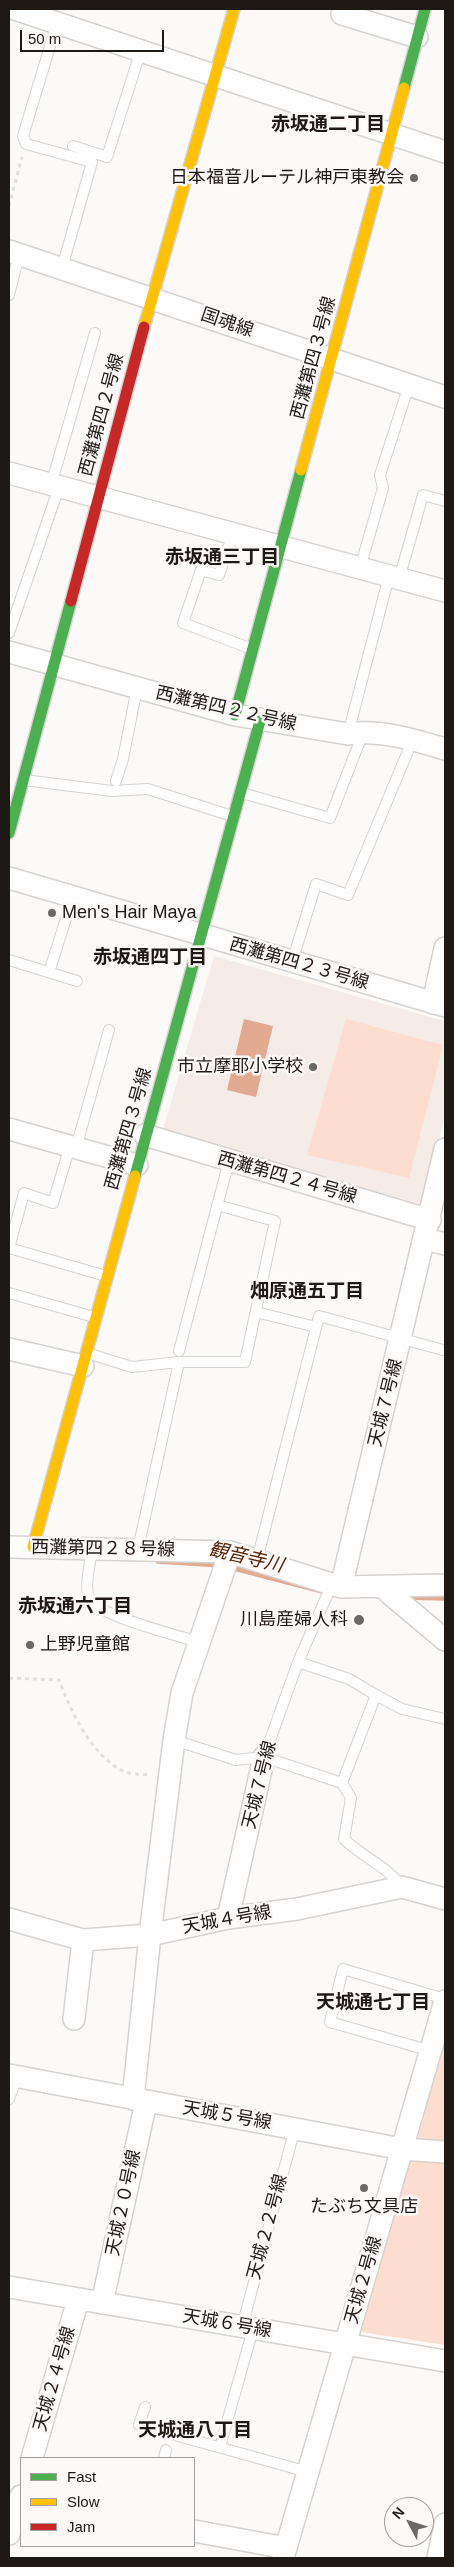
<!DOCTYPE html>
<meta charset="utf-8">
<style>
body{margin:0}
#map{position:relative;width:454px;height:2567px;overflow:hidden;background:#fcfaf9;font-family:Arial,sans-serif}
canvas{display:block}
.frame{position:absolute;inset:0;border:10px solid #1f1916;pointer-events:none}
.legend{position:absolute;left:20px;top:2457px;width:175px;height:90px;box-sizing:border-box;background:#fdf9f8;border:1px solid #a49f9e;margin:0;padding:6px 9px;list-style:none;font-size:15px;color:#1f1916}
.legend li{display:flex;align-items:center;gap:10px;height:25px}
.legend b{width:25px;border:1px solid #a49f9e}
.north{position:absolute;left:384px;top:2497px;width:50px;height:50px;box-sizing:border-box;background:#fdf9f8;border:1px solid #a49f9e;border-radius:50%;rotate:310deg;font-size:14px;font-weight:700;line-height:20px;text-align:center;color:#1f1916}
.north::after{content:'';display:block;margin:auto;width:18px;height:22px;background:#6c6865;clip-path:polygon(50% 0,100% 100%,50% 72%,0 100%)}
.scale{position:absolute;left:20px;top:30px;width:144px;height:22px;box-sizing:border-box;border:2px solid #1f1916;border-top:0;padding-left:6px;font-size:15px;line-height:18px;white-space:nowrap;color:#1f1916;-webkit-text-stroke:4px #fdf9f8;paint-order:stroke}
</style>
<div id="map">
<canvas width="454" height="2567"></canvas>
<div class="frame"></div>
<ul class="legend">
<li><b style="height:6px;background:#4caf50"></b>Fast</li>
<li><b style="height:6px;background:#ffc107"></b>Slow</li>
<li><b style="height:6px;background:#c62828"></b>Jam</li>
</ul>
<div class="north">N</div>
<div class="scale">50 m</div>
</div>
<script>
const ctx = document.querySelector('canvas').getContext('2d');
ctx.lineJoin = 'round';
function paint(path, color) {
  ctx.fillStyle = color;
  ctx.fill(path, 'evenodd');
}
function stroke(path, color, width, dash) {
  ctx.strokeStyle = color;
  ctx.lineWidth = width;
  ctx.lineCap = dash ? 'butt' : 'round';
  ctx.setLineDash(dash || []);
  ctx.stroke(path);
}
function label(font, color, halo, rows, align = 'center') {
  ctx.font = font + ' Arial,"Noto Sans JP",sans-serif';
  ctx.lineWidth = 5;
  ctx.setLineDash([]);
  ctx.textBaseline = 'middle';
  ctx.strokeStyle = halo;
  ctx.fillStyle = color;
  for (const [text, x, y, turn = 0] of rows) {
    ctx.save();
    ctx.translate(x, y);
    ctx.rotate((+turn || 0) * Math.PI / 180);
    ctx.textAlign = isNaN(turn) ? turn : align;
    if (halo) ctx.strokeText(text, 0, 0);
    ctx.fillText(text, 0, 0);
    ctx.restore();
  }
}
paint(new Path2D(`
 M214 956 445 1021V1113L425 1205 162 1133Z`), '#f5ebe7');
paint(new Path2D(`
 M346 1019 443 1045 409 1178 307 1155Z
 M445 2035V2143L417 2141Z
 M445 2157V2345L361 2332 407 2158Z`), '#fcddd0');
paint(new Path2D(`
 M244 1019 273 1026 256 1097 227 1090Z`), '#e2aa91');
stroke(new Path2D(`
 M158 1561 221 1565
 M230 1567 330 1593
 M404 1597 445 1598`), '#e2aa91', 5.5);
const lane = new Path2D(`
 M57 23 23 136 26 144 92 162 62 268
 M73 146 107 157 141 50
 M9 295 19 255
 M51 485 95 333
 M233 534 219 575 201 570 183 623 252 649
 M360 568 383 488 380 475 409 385
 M399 579 423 495 445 501
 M9 633 59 487
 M348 734 389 576
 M24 780 112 791 148 789 232 816
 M116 781 123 759 137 688
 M242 793 330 818 363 733
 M9 960 77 981
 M292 962 316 884 348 895 413 739
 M49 972 73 897
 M76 1148 109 1030
 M9 1248 24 1193 53 1203 70 1146
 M9 1248 106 1276
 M9 1293 94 1317
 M256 1312 316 1327
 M179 1351 229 1161
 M87 1353 132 1367 179 1362H245L275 1221 217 1205
 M92 1548C91 1563 84 1583 89 1598 95 1615 179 1636 199 1642
 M138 1549 179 1362
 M257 1560 319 1316 443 1350
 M298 1662 349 1679 376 1695
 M174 1740 236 1760 264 1757 342 1783 351 1798 344 1839C362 1857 387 1866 402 1887
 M264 1757 298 1662 332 1584
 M342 1783 376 1695 402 1709 445 1719
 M431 2051 330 2022 343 1969 445 1999
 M9 2099 17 2076
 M242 2327 295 2128
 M145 2407 139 2425 308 2472
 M220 2447 253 2329
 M164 2458 166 2450`);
const street = new Path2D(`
 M15 9 445 152
 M343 9 342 14 417 37
 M9 251 445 397
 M9 473 445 591
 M9 652 235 715 348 734C380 729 415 740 445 749
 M9 878 445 1006
 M433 1003 445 948
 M9 1129 137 1165
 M145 1135 430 1220
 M425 1239 445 1244
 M9 1349 83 1366
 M9 1547 230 1552 341 1587 445 1585
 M387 1586 389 1593 445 1640
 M341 1587 445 1149
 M228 1918 264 1757
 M9 1919 83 1940 150 1935 228 1918 297 1909 402 1887 445 1899
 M74 2019 83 1940
 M9 2075 402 2149 445 2152
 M133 2099 150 1935 174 1740 182 1693 230 1552
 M9 2287 445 2361
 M102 2303 146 2102
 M32 2458 78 2300
 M194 2531 286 2548
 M9 2534 21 2496
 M283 2558 445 2001
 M438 2558 445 2524`);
const fast = new Path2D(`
 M404 88 425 9
 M235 715 301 470
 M9 833 71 601
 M135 1176 260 721`);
const slow = new Path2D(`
 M144 327 234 9
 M301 470 404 88
 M33 1547 135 1176`);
const jam = new Path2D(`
 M71 601 144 327`);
stroke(lane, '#d6d2d0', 12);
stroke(street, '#d6d2d0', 24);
stroke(fast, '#d6d2d0', 14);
stroke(slow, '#d6d2d0', 14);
stroke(jam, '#d6d2d0', 14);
stroke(new Path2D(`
 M9 206 22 157
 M9 1678 59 1680C70 1710 91 1754 121 1770 130 1775 141 1774 151 1775`), '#e1e0e0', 3, [4, 4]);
stroke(lane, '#fffefe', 10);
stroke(street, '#fffefe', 21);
stroke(fast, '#4caf50', 11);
stroke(slow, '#ffc107', 11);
stroke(jam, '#c62828', 11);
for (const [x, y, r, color] of [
 [414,178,5,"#6c6865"],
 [52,913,5,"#6c6865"],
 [313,1067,5,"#6c6865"],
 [359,1620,6,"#6c6865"],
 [30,1645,5,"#6c6865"],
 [364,2188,5,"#6c6865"]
]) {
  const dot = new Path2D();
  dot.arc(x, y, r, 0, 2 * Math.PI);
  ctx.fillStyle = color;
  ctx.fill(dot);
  stroke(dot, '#fdf9f8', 2);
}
label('18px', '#1f1916', '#fdf9f8', [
 ["日本福音ルーテル神戸東教会",404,178],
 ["Men's Hair Maya",62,913,"left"],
 ["市立摩耶小学校",303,1067],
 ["川島産婦人科",348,1620],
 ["上野児童館",40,1645,"left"],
 ["たぶち文具店",364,2207,"center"]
], 'right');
label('18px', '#1f1916', '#fdf9f8', [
 ["国魂線",227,323,19],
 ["西灘第四３号線",314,358,-75],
 ["西灘第四２号線",102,415,-75],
 ["西灘第四２２号線",226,709,13],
 ["西灘第四２３号線",299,964,16],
 ["西灘第四３号線",129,1129,-74],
 ["西灘第四２４号線",287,1178,16],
 ["天城７号線",386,1403,-76],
 ["西灘第四２８号線",103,1549,1],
 ["天城７号線",260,1785,-76],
 ["天城４号線",227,1920,-10],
 ["天城５号線",227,2116,10],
 ["天城２０号線",124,2203,-78],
 ["天城２２号線",268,2227,-75],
 ["天城２号線",364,2280,-74],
 ["天城６号線",227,2324,10],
 ["天城２４号線",55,2379,-74]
]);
label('bold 19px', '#1f1916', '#fdf9f8', [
 ["赤坂通二丁目",328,125],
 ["赤坂通三丁目",222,558],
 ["赤坂通四丁目",150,958],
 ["畑原通五丁目",307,1292],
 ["赤坂通六丁目",75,1607],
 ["天城通七丁目",373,2003],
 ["天城通八丁目",195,2431]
]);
label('italic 19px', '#552207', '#fdf9f8', [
 ["観音寺川",246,1558,13]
]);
</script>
